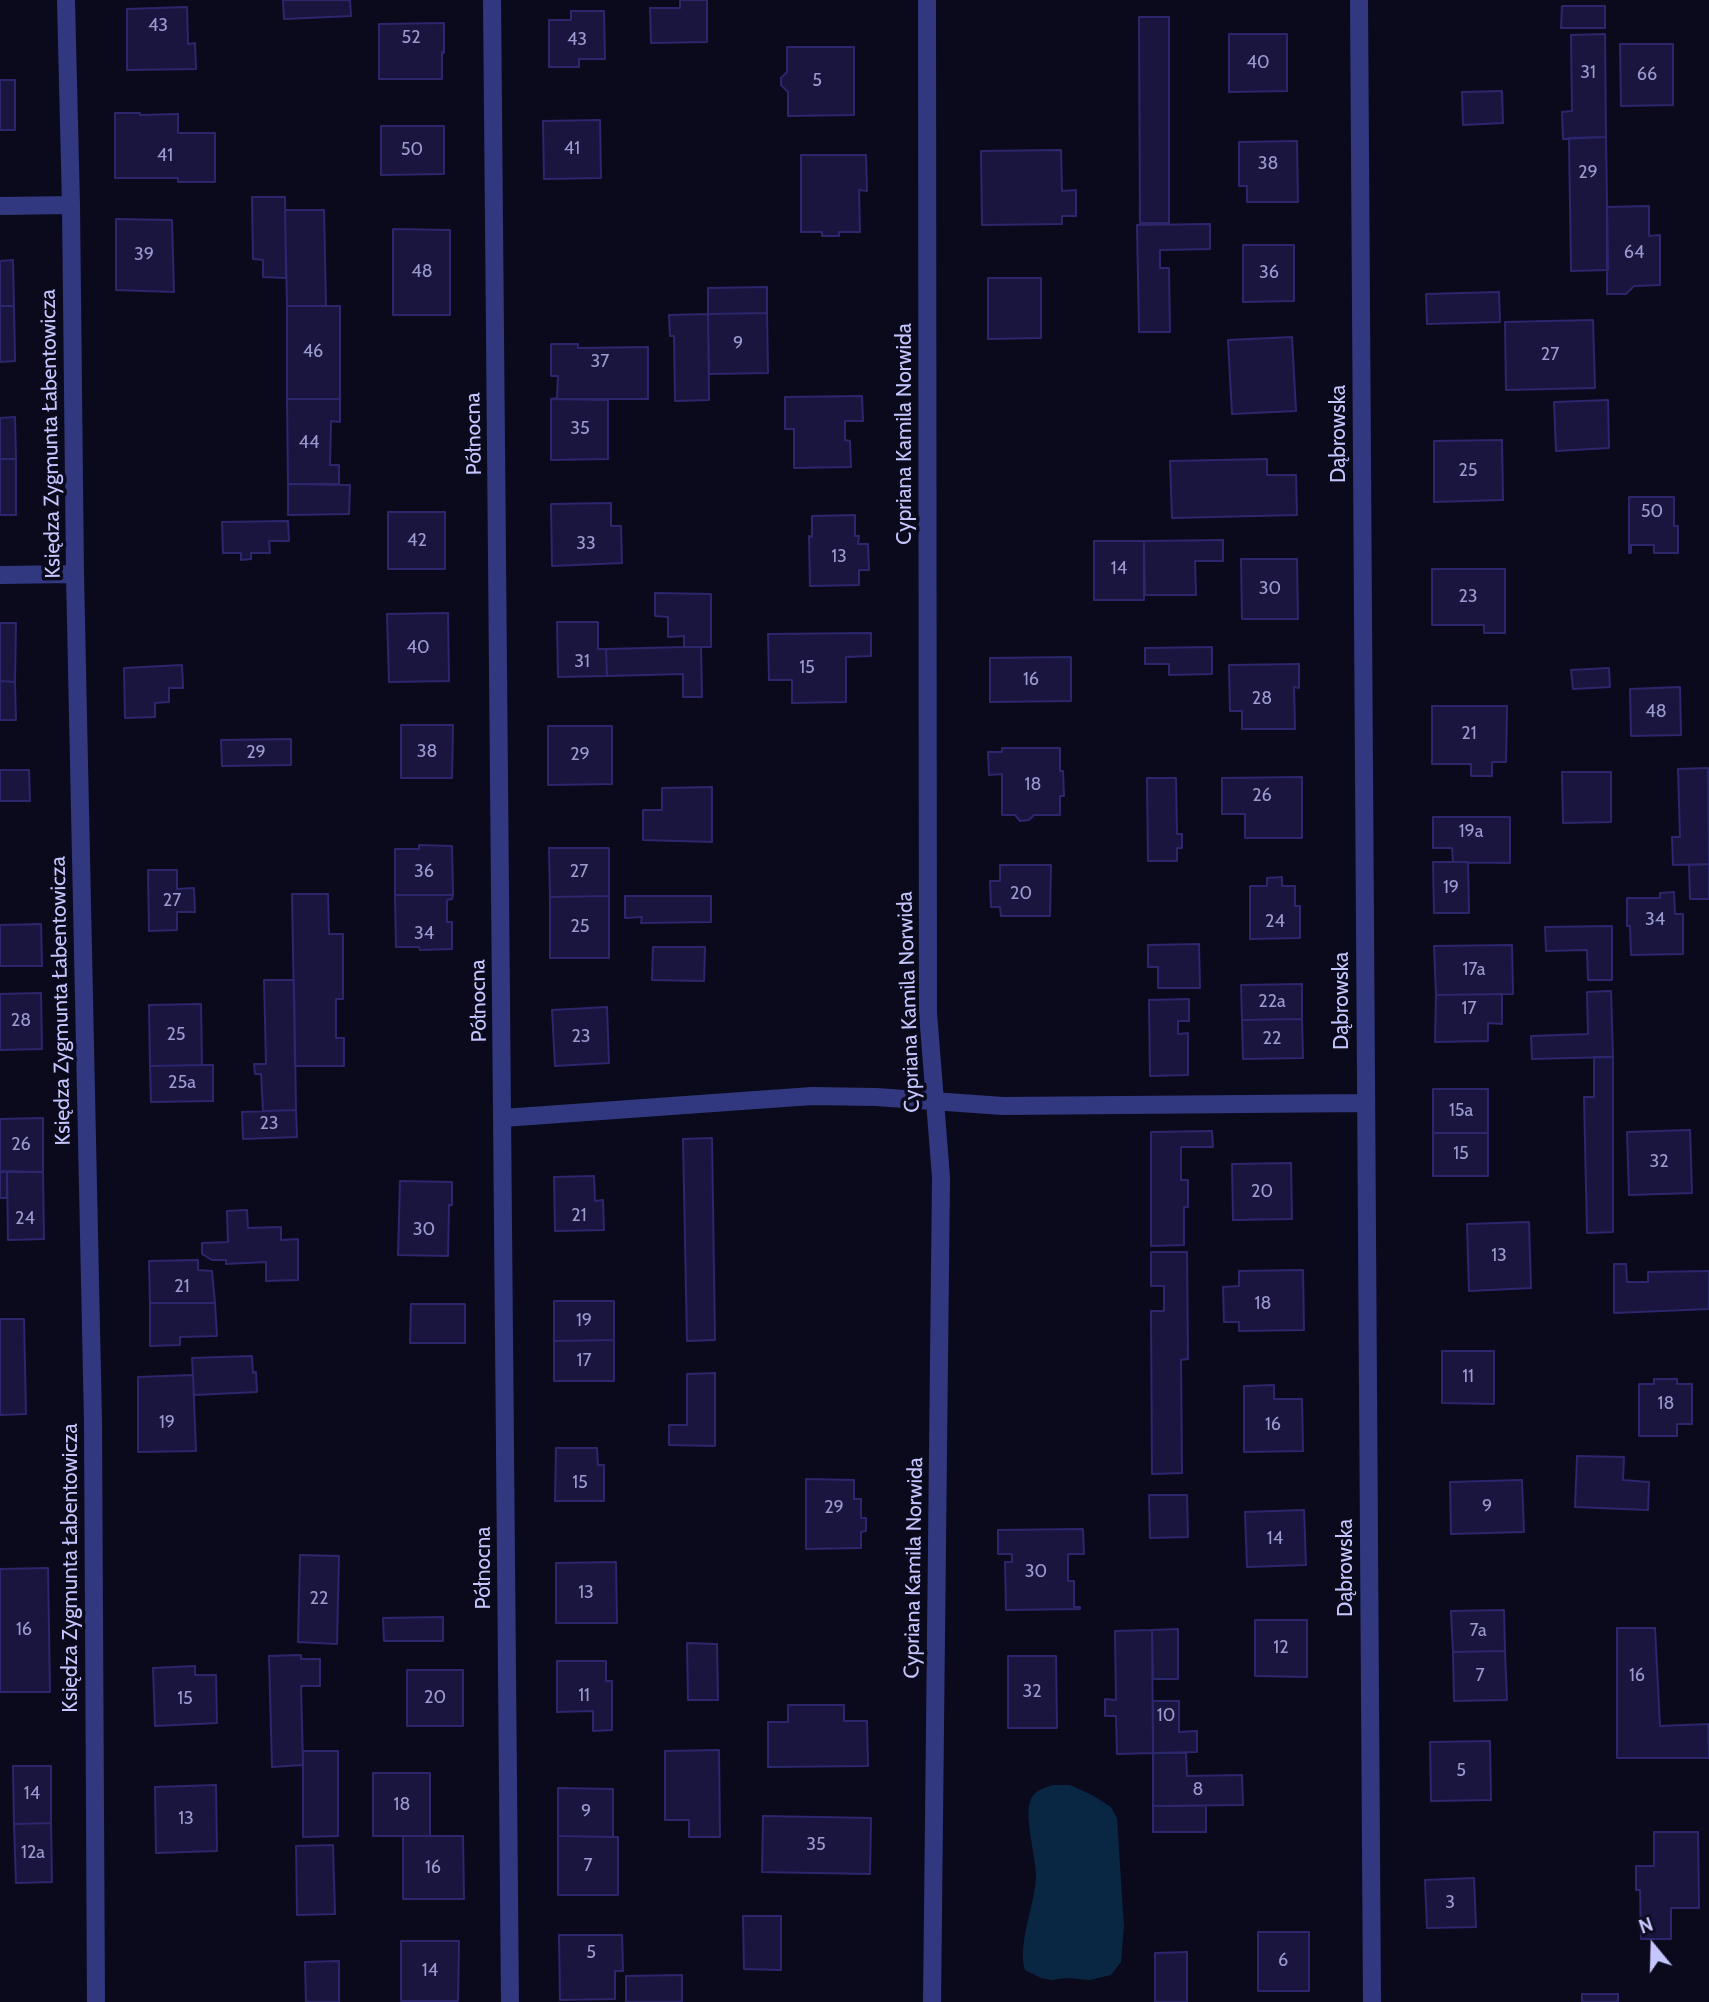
<!DOCTYPE html>
<meta charset="utf-8">
<style>
body{margin:0}
#map{position:relative;width:1709px;height:2002px;overflow:hidden;background:#0b0a1d;font-family:Cabin,sans-serif}
canvas{display:block}
.north{position:absolute;left:1618px;top:1911px;width:70px;height:70px;-webkit-text-stroke:5px #0b0a1d;paint-order:stroke;rotate:341deg;font-size:19px;font-weight:700;line-height:28px;text-align:center;color:#c6c6ff}
.north::after{content:'';display:block;margin:auto;width:24px;height:32px;background:#c6c6ff;clip-path:polygon(50% 0,100% 100%,50% 72%,0 100%)}
</style>
<div id="map">
<canvas width="1709" height="2002"></canvas>
<div class="north">N</div>
</div>
<script>
const ctx = document.querySelector('canvas').getContext('2d');
ctx.lineJoin = 'round';
function paint(path, color) {
  ctx.fillStyle = color;
  ctx.fill(path, 'evenodd');
}
function stroke(path, color, width, dash) {
  ctx.strokeStyle = color;
  ctx.lineWidth = width;
  ctx.lineCap = dash ? 'butt' : 'round';
  ctx.setLineDash(dash || []);
  ctx.stroke(path);
}
function label(font, color, halo, rows, align = 'center') {
  ctx.font = font + ' Cabin,sans-serif';
  ctx.lineWidth = 7;
  ctx.setLineDash([]);
  ctx.textBaseline = 'middle';
  ctx.strokeStyle = halo;
  ctx.fillStyle = color;
  for (const [text, x, y, turn = 0] of rows) {
    ctx.save();
    ctx.translate(x, y);
    ctx.rotate((+turn || 0) * Math.PI / 180);
    ctx.textAlign = isNaN(turn) ? turn : align;
    if (halo) ctx.strokeText(text, 0, 0);
    ctx.fillText(text, 0, 0);
    ctx.restore();
  }
}
paint(new Path2D(`
 M1053 1785H1070L1092 1795 1111 1807 1117 1818 1124 1927 1121 1962 1111 1975 1090 1980 1067 1978 1051 1980 1041 1978 1025 1970C1017 1947 1034 1906 1036 1879 1037 1859 1023 1816 1031 1799 1035 1790 1044 1788 1053 1785Z`), '#092642');
const building = new Path2D(`
 M283 0H350L351 16 284 19Z
 M680 0H707V42L651 43 650 8H680Z
 M1562 6H1605V28H1561Z
 M187 7 188 44 195 43 196 69 127 70V9Z
 M571 11H604L605 59H579V67H549V20H571Z
 M1139 17H1169V223H1140Z
 M444 23V53L442 52V79H379V24Z
 M1229 34H1287V91L1229 92Z
 M1605 34 1606 137 1563 139 1562 112 1572 111 1571 35Z
 M1620 44H1673V105L1621 106Z
 M787 47H854V115L788 116V92L781 85V78L787 72Z
 M0 80H15V130H0Z
 M1502 91 1503 123 1463 125 1462 92Z
 M115 113H140V115L178 114V133H215V182H178V178H115Z
 M600 120 601 178 544 179 543 121Z
 M381 126H444V174L381 175Z
 M1606 137 1608 270 1571 271 1569 138Z
 M1297 141 1298 202H1247V186H1239V142Z
 M1061 150 1062 191 1076 190V216H1062V224L982 225 981 151Z
 M801 155H866L867 191 859 190 860 232H839V236H822V232H801Z
 M252 197H285L286 278 263 277V260L253 259Z
 M1649 206V236L1660 235V285L1634 286 1626 294H1607V207Z
 M285 210H324L326 306H287Z
 M116 219 172 220 174 292 116 290Z
 M1210 224V249L1160 250V268H1169L1170 332H1139L1137 225Z
 M393 229 450 230V315H393Z
 M1243 245H1294V301L1243 302Z
 M13 260 14 306H0V261Z
 M988 278H1041V338L988 339Z
 M767 287V313L708 314V288Z
 M1499 292 1500 322 1427 324 1426 294Z
 M0 306H14L15 361 0 362Z
 M287 306H340V399H287Z
 M767 313 768 373 709 374 708 314Z
 M708 314 709 400 675 401 674 336H670L669 315Z
 M1593 320 1595 388 1506 390 1505 322Z
 M1292 337 1296 411 1232 414 1228 340Z
 M551 344H578V348L648 347V399H551L557 398 558 376H551Z
 M862 396 863 421H845V440L850 441 851 467 794 468V429H785V397Z
 M287 399H340V422L331 421 330 465H339V484H288Z
 M551 399 608 400V459L551 460Z
 M1608 400 1609 448 1556 451 1554 402Z
 M15 417 16 459H0V418Z
 M1502 440 1503 500 1434 502V441Z
 M0 459H16V515H0Z
 M1267 459V475H1296L1297 515 1172 518 1170 461Z
 M288 484 350 485 349 514 288 515Z
 M1629 497H1674V526H1678V553H1654V545H1631V553H1629Z
 M611 503V526H621L622 563 552 566 551 504Z
 M388 512H445V569H388Z
 M855 515V536H859L858 544H868L869 570H859V585L810 586 809 536 812 537V516Z
 M288 521 289 541H269L270 553H251V559L241 560V553H223L222 522Z
 M1223 540V561H1195L1196 595H1145L1144 541Z
 M1094 541H1144V600H1094Z
 M1241 559H1297L1298 619H1242Z
 M1432 569H1505V633H1484V625H1432Z
 M655 593 711 594V647H684V636L668 637V617L655 616Z
 M448 613 449 681 389 682 387 614Z
 M557 622H598V649H606L607 676 558 677Z
 M0 623H16L15 682 0 681Z
 M871 633V656L846 657V702L792 703V680H769L768 634Z
 M684 647H701L702 697H683V674L607 676 606 649Z
 M1212 647V674L1169 675V664H1145V648Z
 M1071 657V701L990 702V658Z
 M1299 664V688L1294 687 1295 729H1242V711H1230L1229 665Z
 M182 665 183 688H169V702L155 703V717L125 718 124 668Z
 M1609 668 1610 687 1573 689 1571 670Z
 M0 681 15 682 16 720H0Z
 M1680 687 1681 735 1631 736 1630 689Z
 M1432 706H1507L1506 762H1492V776H1471V764H1432Z
 M401 725H453L452 778H401Z
 M548 726H612V784L548 785Z
 M291 739V765L222 766 221 740Z
 M1002 748H1060V771H1063L1064 796H1060V815H1034L1029 820 1020 821 1015 815H1002V774L989 775 988 752H1002Z
 M1708 768 1709 864 1673 865 1672 837H1680L1678 769Z
 M0 770H29L30 801H0Z
 M1562 772H1611V822L1563 823Z
 M1302 777V838H1245V814H1222V778Z
 M1147 778H1176L1177 834H1182V848H1177V861H1148Z
 M712 787V842L643 840V810H662V788Z
 M1433 817H1510V863L1453 862 1452 848H1433Z
 M419 845 452 846 453 895H395V849H419Z
 M549 848H609V896L550 897Z
 M1433 862H1468L1469 913H1434Z
 M1709 864V899H1690L1689 865Z
 M1000 865H1051L1050 916H1001L1000 907H991L990 881H1000Z
 M148 870H177V889L194 888 195 912H177V930L149 931Z
 M1282 877V886H1295V906H1300V938L1250 939V886H1267V878Z
 M1674 892 1675 914H1683V954L1631 955 1630 926H1627V898H1660V893Z
 M292 894H328L329 934H343V999H336V1038H344V1066H295Z
 M395 895H453L452 899 447 900V922H452V949L420 950 419 947H396Z
 M609 896V958H550V897Z
 M625 896H711V922L641 923 642 917 625 918Z
 M41 924 42 966H0V925Z
 M1612 926V980H1588L1587 950 1546 951 1545 927Z
 M1199 944 1200 988H1158V967H1148V945Z
 M1512 945 1513 994 1436 995 1434 946Z
 M653 947H705L704 981 652 980Z
 M264 980H294L296 1110 263 1111 261 1074H255L254 1064H266Z
 M1302 984V1019L1242 1020 1241 985Z
 M1611 991 1613 1057 1532 1059 1531 1036 1588 1034 1587 992Z
 M41 993 42 1049 0 1050V994Z
 M1502 994V1024L1488 1023V1041L1435 1042 1436 995Z
 M1189 999V1021H1178V1034L1188 1033V1075L1150 1076 1149 1000Z
 M201 1004 202 1065 150 1066 149 1005Z
 M607 1007 609 1063 555 1066 552 1010Z
 M1302 1019 1303 1058 1243 1059 1242 1020Z
 M1594 1057H1613V1232L1587 1233 1584 1097H1594Z
 M202 1065H213V1101L151 1102 150 1066Z
 M1433 1089H1488V1133H1433Z
 M296 1110 297 1137 243 1139 242 1112Z
 M43 1118V1172L0 1171V1119Z
 M1690 1130 1692 1193 1629 1195 1627 1132Z
 M1212 1131 1213 1147H1181V1180H1188V1207H1184V1245L1151 1246V1132Z
 M1433 1133H1488V1176H1433Z
 M712 1138 715 1340 687 1341 683 1139Z
 M1291 1163 1292 1219 1233 1220 1232 1164Z
 M0 1172H7V1198H0Z
 M7 1172H43L44 1239 8 1240Z
 M594 1176 595 1201 603 1200 604 1230 555 1231 554 1177Z
 M400 1181 452 1182V1205H449L448 1256 398 1255Z
 M247 1210 248 1228 281 1227V1240L298 1239V1280L266 1281V1262L226 1264V1260H212L202 1254V1243L228 1242 227 1211Z
 M1529 1222 1531 1288 1469 1291 1467 1224Z
 M1151 1252H1187L1188 1359 1181 1360 1182 1473 1152 1474 1151 1311H1164V1286H1151Z
 M198 1260V1270L212 1271 215 1303H150L149 1261Z
 M1614 1264H1626L1627 1282H1648V1272L1709 1271V1309L1614 1313Z
 M1303 1270 1304 1330 1239 1331V1322H1224L1223 1287 1239 1286V1271Z
 M554 1301H614V1340L554 1341Z
 M150 1303H215L217 1336 180 1337V1345L150 1346Z
 M411 1304H465V1343H410Z
 M0 1319H24L26 1414 0 1415Z
 M614 1340V1381H554V1341Z
 M1442 1351H1494V1404L1442 1403Z
 M252 1356 253 1373 256 1372 257 1392 194 1395 192 1358Z
 M715 1373V1446L669 1445V1425H687V1374Z
 M193 1375 196 1451 138 1452V1377Z
 M1654 1379H1677V1384H1692V1424H1677V1436H1639V1384H1654Z
 M1274 1385V1399H1302L1303 1451 1244 1452V1386Z
 M556 1448H597L598 1465H604V1501H555Z
 M1577 1456 1624 1457 1623 1480 1649 1482 1648 1510 1575 1507Z
 M806 1479 854 1480V1499H861V1518H866V1531L861 1532V1548L806 1549Z
 M1522 1480 1524 1532 1451 1534 1450 1482Z
 M1149 1495H1187L1188 1537 1150 1538Z
 M1304 1510 1306 1565 1247 1567 1245 1512Z
 M1083 1529 1084 1554H1068V1581H1074V1607H1080V1609L1006 1610 1005 1562H1012V1554H998V1530Z
 M300 1555 339 1556 337 1644 298 1642Z
 M616 1562 617 1623H556V1563Z
 M48 1568 50 1692H0V1569Z
 M1504 1610 1505 1651 1453 1652 1451 1611Z
 M443 1617V1641H384L383 1618Z
 M1255 1620H1307V1677L1255 1676Z
 M1617 1628H1655L1660 1726 1708 1724 1709 1758H1617Z
 M1178 1629V1679H1153L1152 1630Z
 M1152 1630 1153 1753 1117 1754 1116 1716H1105V1699L1116 1700 1115 1631Z
 M687 1643 717 1644 718 1700H688Z
 M1505 1651 1507 1700 1454 1701 1453 1652Z
 M301 1655V1659H320V1686H301L303 1765 272 1767 269 1656Z
 M1008 1656H1056L1057 1728H1008Z
 M557 1661H606V1681H612V1730L593 1731V1711L557 1712Z
 M195 1666V1675H216L217 1723 155 1726 153 1668Z
 M407 1670H463V1726H407Z
 M1153 1701H1179V1732L1197 1731V1752L1153 1753Z
 M788 1705H844V1721H867L868 1766 768 1767V1722H788Z
 M1490 1741 1491 1800 1431 1801 1430 1742Z
 M719 1750 720 1837H689V1820H665V1751Z
 M303 1751H338V1836L303 1837Z
 M1153 1753H1186L1187 1776 1242 1775 1243 1805 1153 1806Z
 M13 1766H51V1823L14 1824Z
 M373 1773H430V1836H373Z
 M216 1785 217 1851 156 1853 155 1787Z
 M558 1788 613 1789V1837L558 1836Z
 M1153 1806H1206V1832H1153Z
 M763 1816 871 1818 870 1874 762 1872Z
 M51 1823 52 1882 16 1883 14 1824Z
 M1654 1832H1698L1699 1908H1671V1939H1641L1640 1890H1636V1866H1654Z
 M403 1836H463L464 1899H403Z
 M558 1836 618 1837V1895H558Z
 M333 1845 335 1914 297 1915 296 1846Z
 M1474 1878 1476 1927 1427 1928 1425 1880Z
 M743 1916H781V1970L744 1969Z
 M1258 1932H1309V1991H1258Z
 M559 1935H622L623 1971H615V1999L560 2000Z
 M401 1941H459L458 2001H401Z
 M1187 1952V2002H1155V1953Z
 M339 1961V2002H306L305 1962Z
 M682 1975V2002H626V1976Z
 M1582 1994H1618V2002H1582Z`);
paint(building, '#19153f');
stroke(building, '#2c266c', 2);
stroke(new Path2D(`
 M66 0 71 205 75 574 93 1422 96 2002
 M492 0 510 2002
 M927 0 928 1013 941 1177 932 2002
 M1359 0 1372 2002
 M0 206 71 205
 M0 575 75 574
 M503 1118 812 1096 876 1097 1003 1106 1366 1103`), '#32387f', 18);
label('18px', '#9b9acf', null, [
 ["43",158,26],
 ["52",411,38],
 ["43",577,40],
 ["40",1258,63],
 ["31",1588,73],
 ["66",1647,75],
 ["5",817,81],
 ["41",572,149],
 ["50",412,150],
 ["41",165,156],
 ["38",1268,164],
 ["29",1588,173],
 ["64",1634,253],
 ["39",144,255],
 ["48",422,272],
 ["36",1269,273],
 ["9",738,344],
 ["46",313,352],
 ["27",1550,355],
 ["37",600,362],
 ["35",580,429],
 ["44",309,443],
 ["25",1468,471],
 ["50",1652,512],
 ["42",417,541],
 ["33",586,544],
 ["13",839,557],
 ["14",1119,569],
 ["30",1270,589],
 ["23",1468,597],
 ["40",418,648],
 ["31",582,662],
 ["15",807,668],
 ["16",1031,680],
 ["28",1262,699],
 ["48",1656,712],
 ["21",1469,734],
 ["38",427,752],
 ["29",256,753],
 ["29",580,755],
 ["18",1033,785],
 ["26",1262,796],
 ["19a",1471,832],
 ["36",424,872],
 ["27",579,872],
 ["19",1451,888],
 ["20",1021,894],
 ["27",172,901],
 ["34",1655,920],
 ["24",1275,922],
 ["25",580,927],
 ["34",424,934],
 ["17a",1474,970],
 ["22a",1272,1002],
 ["17",1469,1009],
 ["28",21,1021],
 ["25",176,1035],
 ["23",581,1037],
 ["22",1272,1039],
 ["25a",182,1083],
 ["15a",1461,1111],
 ["23",269,1124],
 ["26",21,1145],
 ["15",1461,1154],
 ["32",1659,1162],
 ["20",1262,1192],
 ["21",579,1216],
 ["24",25,1219],
 ["30",424,1230],
 ["13",1499,1256],
 ["21",182,1287],
 ["18",1263,1304],
 ["19",584,1321],
 ["17",584,1361],
 ["11",1468,1377],
 ["18",1666,1404],
 ["19",167,1423],
 ["16",1273,1425],
 ["15",580,1483],
 ["9",1487,1507],
 ["29",834,1508],
 ["14",1275,1539],
 ["30",1036,1572],
 ["13",586,1593],
 ["22",319,1599],
 ["16",24,1630],
 ["7a",1478,1631],
 ["12",1281,1648],
 ["7",1480,1676],
 ["16",1637,1676],
 ["32",1032,1692],
 ["11",584,1696],
 ["20",435,1698],
 ["15",185,1699],
 ["10",1166,1716],
 ["5",1461,1771],
 ["8",1198,1790],
 ["14",32,1794],
 ["18",402,1805],
 ["9",586,1812],
 ["13",186,1819],
 ["35",816,1845],
 ["12a",33,1853],
 ["7",588,1866],
 ["16",433,1868],
 ["3",1450,1903],
 ["5",591,1953],
 ["6",1283,1961],
 ["14",430,1971]
]);
label('21px', '#c6c6ff', '#0b0a1d', [
 ["Księdza Zygmunta Łabentowicza",51,434,-91],
 ["Północna",474,434,-91],
 ["Cypriana Kamila Norwida",905,434,-90],
 ["Dąbrowska",1339,434,-90],
 ["Księdza Zygmunta Łabentowicza",61,1001,-91],
 ["Północna",479,1001,-91],
 ["Dąbrowska",1342,1001,-90],
 ["Cypriana Kamila Norwida",909,1002,-92],
 ["Księdza Zygmunta Łabentowicza",71,1568,-90],
 ["Północna",484,1568,-90],
 ["Cypriana Kamila Norwida",914,1568,-89],
 ["Dąbrowska",1346,1568,-90]
]);
</script>
